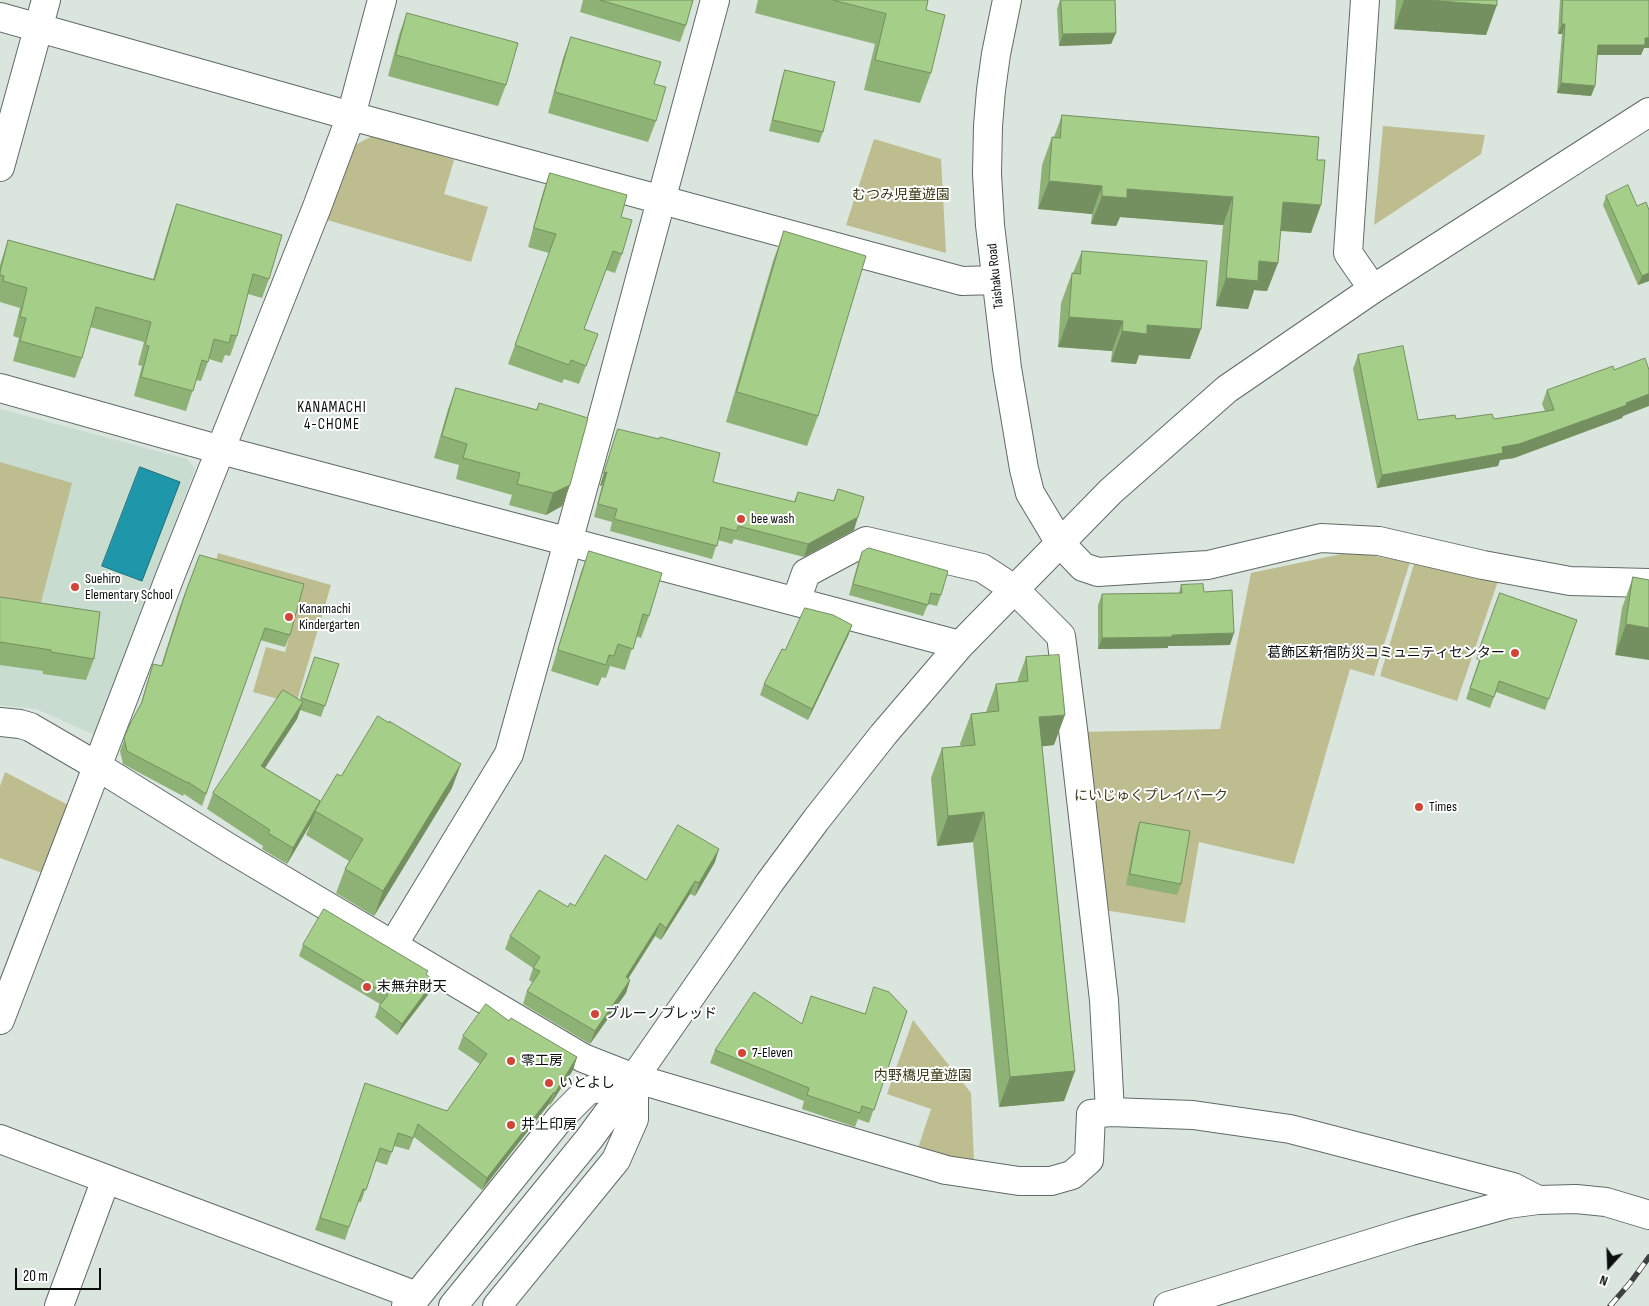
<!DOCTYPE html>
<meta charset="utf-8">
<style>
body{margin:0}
#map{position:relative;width:1649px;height:1306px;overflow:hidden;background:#d9e5dd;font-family:"Sofia Sans Condensed",sans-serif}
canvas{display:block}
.north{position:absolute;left:1584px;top:1241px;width:50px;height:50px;-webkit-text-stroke:4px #fff;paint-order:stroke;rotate:200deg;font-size:14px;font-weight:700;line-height:20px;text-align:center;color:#0a0e0c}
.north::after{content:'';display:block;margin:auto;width:18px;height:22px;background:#0a0e0c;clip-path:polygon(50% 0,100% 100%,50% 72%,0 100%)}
.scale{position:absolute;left:15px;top:1268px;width:86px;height:22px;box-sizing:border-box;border:2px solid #0a0e0c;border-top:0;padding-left:6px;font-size:15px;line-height:18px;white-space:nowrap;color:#0a0e0c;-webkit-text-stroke:4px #fff;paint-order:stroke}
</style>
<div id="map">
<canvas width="1649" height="1306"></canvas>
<div class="north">N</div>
<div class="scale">20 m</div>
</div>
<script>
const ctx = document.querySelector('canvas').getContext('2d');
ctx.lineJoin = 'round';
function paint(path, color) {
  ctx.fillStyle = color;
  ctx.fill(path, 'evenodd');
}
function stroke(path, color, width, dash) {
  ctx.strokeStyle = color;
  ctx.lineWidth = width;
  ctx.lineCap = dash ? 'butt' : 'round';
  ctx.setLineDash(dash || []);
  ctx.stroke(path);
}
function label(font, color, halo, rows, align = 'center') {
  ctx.font = font + ' "Sofia Sans Condensed","Noto Sans JP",sans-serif';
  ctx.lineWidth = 4;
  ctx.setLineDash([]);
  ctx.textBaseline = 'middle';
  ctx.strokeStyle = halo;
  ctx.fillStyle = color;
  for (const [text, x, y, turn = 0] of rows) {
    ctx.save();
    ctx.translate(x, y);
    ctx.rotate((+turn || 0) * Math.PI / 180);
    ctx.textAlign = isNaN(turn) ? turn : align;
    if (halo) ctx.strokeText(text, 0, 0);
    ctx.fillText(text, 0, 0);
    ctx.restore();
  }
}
paint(new Path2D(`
 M0 409 187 459 195 469 95 735 36 709 0 705Z`), '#c9dcd0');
paint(new Path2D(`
 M1383 126 1485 135 1481 154 1374 225Z
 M374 135 454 160 444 194 488 207 471 262 327 220 355 145Z
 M874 139 941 159 946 253 846 225Z
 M0 462 72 483 38 614 0 608Z
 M1351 552 1410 562 1374 676 1350 669 1294 864 1199 842 1185 923 1098 909 1078 732 1220 729 1251 573Z
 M218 553 331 585 296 704 253 692 266 647 285 652 301 594 214 570Z
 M1414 564 1498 581 1457 701 1380 676Z
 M5 772 72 807 48 875 0 858V786Z
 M913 1020 971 1093 974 1162 917 1151 931 1109 887 1094Z`), '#bdbd8f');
const water = new Path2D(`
 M140 467 180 482 142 581 102 566Z`);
paint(water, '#1f97aa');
stroke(water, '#196e7b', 1);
const minor = new Path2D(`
 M1007 0 996 54 991 90 988 126 987 174 990 225 1007 368 1024 469 1030 493 1060 543 1083 567 1098 572 1208 565 1321 538 1379 541 1483 565 1570 581 1649 583
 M1365 0 1348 253 1373 289
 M0 17 351 116 962 281 996 280
 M0 167 46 0
 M0 388 221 450 960 645
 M796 601 806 573 866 541 982 568 1014 589 1061 636 1073 729 1104 1000 1110 1112
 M0 722 20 724 30 727 97 766 229 848 583 1058 634 1078 946 1170 1019 1181H1051L1072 1175 1089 1160 1091 1114 1110 1112 1193 1115 1290 1129 1513 1187 1538 1200
 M393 945 509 754 603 416 715 0
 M0 1020 171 574 317 207 351 116 382 0
 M0 1139 417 1296
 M59 1306 106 1179
 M406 1306 417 1296 561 1117 587 1091 634 1078
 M453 1306 589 1139 634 1078 770 882 816 820 883 735 960 645 1111 491 1227 389 1373 289 1649 112
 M497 1306 616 1160 634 1119V1078
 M1168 1306 1411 1231 1508 1204 1538 1200 1576 1199 1606 1202 1649 1215`);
stroke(minor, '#616b65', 30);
stroke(minor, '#fff', 28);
const rail = new Path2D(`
 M1610 1306 1630 1283 1649 1257`);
stroke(rail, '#3d423f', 5.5);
stroke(rail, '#fff', 4, [11]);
paint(new Path2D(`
 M583 0H693L686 25 680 42 580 12Z
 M758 0H928L926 10 931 73 920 103 864 90 875 44 755 13Z
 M1060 0H1115L1116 33 1111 44 1059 46 1057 9Z
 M1396 0H1497L1486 35 1394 29Z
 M1560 0H1649L1644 48 1641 55H1597L1595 86 1591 96 1557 93 1562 34H1558Z
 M407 13 506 85 498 106 388 76 399 35Z
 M571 37 656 121 648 142 548 113 563 58Z
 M785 70 823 132 819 143 769 131 781 82Z
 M1062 115 1311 233 1280 231 1278 263 1267 291 1254 290 1248 309 1216 306 1223 225 1120 217 1116 226 1091 224 1092 214 1038 209 1042 165 1052 137H1054Z
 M550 173 621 217 622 254 615 273 606 270 584 329 598 334 579 384 564 379 562 383 508 364 549 253 528 247 543 192Z
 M1606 196 1649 210V281L1638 285 1603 205Z
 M177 204 269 279 262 298 248 294 237 336 230 356 225 355 222 363 209 359 201 381 196 380 186 411 134 396 142 366 138 365 144 342 90 327 82 358 75 378 13 361 19 338 13 336 20 308 0 302V265L8 240 153 279 170 223Z
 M784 231 818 416 807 446 726 422 773 261Z
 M1082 251 1190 359 1139 355 1136 364 1111 362 1112 351 1058 347 1061 303 1072 273H1073Z
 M1358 355 1418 420 1494 419 1545 411 1542 404 1547 390 1623 416 1622 418 1514 458 1500 460 1498 466 1377 488 1353 369Z
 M456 388 536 410 539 403 570 485 562 506 546 515 509 505 512 495 456 479 459 465 434 458 448 409Z
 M618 429 713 482 794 502 798 492 833 501 838 489 854 530 804 557 734 539 732 544 718 540 712 559 610 531 612 522 594 517 602 485 600 486Z
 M589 551 649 616 641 638 636 636 625 670 610 666 606 678 602 677 598 686 551 671 581 572Z
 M862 552 941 595 937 606 928 604 923 616 849 595 858 563Z
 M200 555 290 635 285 647 260 640 202 806 184 794 183 796 123 764 120 751 130 724 140 706 153 664 161 666 180 606Z
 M1633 577 1649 580 1615 655 1622 608Z
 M1181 585 1204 592 1230 645 1168 646V648L1098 649V605L1102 594 1179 593Z
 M1500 593 1577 620 1545 710 1496 692 1490 708 1466 699 1479 660 1476 659Z
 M0 597 94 659 86 680 43 674V671L0 665Z
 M852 625 848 636 808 720 760 695 764 684 785 650Z
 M315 657 339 664 321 717 300 710 297 719 265 768 320 801 318 806 341 776 452 788 374 916 336 893 345 869 349 861 306 835 311 823 287 864 262 849 263 846 207 809 213 793 300 700Z
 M1026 657 1054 745 1042 746 1075 1071 1064 1101 999 1107 973 842 937 846 931 778 942 748 961 746 960 744 971 714 986 712 996 684 1017 682Z
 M1140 822 1181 884 1177 895 1126 885 1136 833Z
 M715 862 695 896 690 894 661 940 655 936 628 979 630 980 626 993 590 1044 523 1004 527 991 533 983 529 980 533 968 505 949 510 936 568 907 575 906 646 880Z
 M303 945 427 975 430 992 397 1035 375 1017 380 1004 299 956Z
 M907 1011 869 1123 858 1119 855 1127 802 1109 804 1101 710 1063 715 1050 802 1024 865 1014Z
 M509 1021 577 1057 573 1070 550 1105 549 1104 482 1190 414 1137 409 1150 394 1146 387 1165 375 1161 361 1202H358L345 1240 315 1230 361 1096 447 1111 480 1064 458 1049 463 1036Z`), '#8eb176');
paint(new Path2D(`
 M1404 0H1426L1497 5 1486 35 1394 29Z
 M1562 24H1565L1562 34H1558Z
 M1116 33 1111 44 1059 46 1063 34Z
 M1645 38H1649V48H1644L1641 55H1594L1598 45Z
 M1561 83 1595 86 1591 96 1557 93Z
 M1049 181 1102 186 1092 214 1038 209Z
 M1127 189 1233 197 1223 225 1120 217 1116 226 1091 224 1102 196Z
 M1283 202 1321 205 1311 233 1273 230Z
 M1259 261 1278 263 1267 291 1254 290 1248 309 1216 306 1226 278Z
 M1649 273V281L1638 285 1642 276Z
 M1069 317 1123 321 1112 351 1058 347Z
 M1147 325 1201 329 1190 359 1139 355 1136 364 1111 362 1122 331Z
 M1649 394V406L1623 416 1622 418 1514 458 1500 460 1498 466 1377 488 1382 475 1502 447Z
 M607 472 602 485 600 486 604 473Z
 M570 485 562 506 546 515 553 493Z
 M858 517 854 530 804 557 808 544Z
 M1626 624 1649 628V660L1615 655Z
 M852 625 848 636 808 720 812 709Z
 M1234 633 1230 645 1168 646V648L1098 649 1102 638Z
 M303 702 297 719 255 783 261 766Z
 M1065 715 1054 745 1028 748 1039 717Z
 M461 764 452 788 374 916 383 891Z
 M320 801 311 823 287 864 293 848Z
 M984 812 973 842 937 846 948 816Z
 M719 849 715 862 695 896 699 883Z
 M695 881 690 894 661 940 666 928Z
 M660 923 655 936 621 990 626 977Z
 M630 980 626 993 590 1044 595 1031Z
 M434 981 430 992 397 1035 402 1024Z
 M577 1057 573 1070 550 1105 555 1093Z
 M1075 1071 1064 1101 999 1107 1010 1077Z
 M554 1092 549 1104 482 1190 487 1178Z`), '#749060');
const building = new Path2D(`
 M600 0H693L686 25Z
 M833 0H928L926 10 945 15 931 73 875 60 886 14Z
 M1061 0H1115L1116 33 1063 34Z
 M1426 0H1497V5Z
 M1563 0H1649V38H1645V45H1598L1595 86 1561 83 1565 24H1562Z
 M407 13 518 43 506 85 396 55Z
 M571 37 661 62 654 84 666 87 656 121 555 92Z
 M785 70 835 82 823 132 773 120Z
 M1062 115 1319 137 1317 160H1325L1321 205 1283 202 1278 263 1259 261 1258 281 1226 278 1233 197 1127 189V198L1102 196V186L1049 181 1052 137 1060 138Z
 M550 173 627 195 621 217 632 220 622 254 613 251 584 329 598 334 586 366 571 360 569 365 515 345 556 234 534 228Z
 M1628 185 1637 206 1646 202 1649 210V273L1642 276 1606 196Z
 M177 204 282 235 269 279 253 274 237 336 231 335 229 343 214 339 208 362 202 360 193 391 141 377 149 346 145 345 151 322 96 307 82 358 20 341 26 318 20 317 27 288 3 281 4 276 0 275V272L8 240 154 280Z
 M784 231 866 256 818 416 737 392Z
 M1082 251 1207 261 1201 329 1147 325V334L1122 331 1123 321 1069 317 1072 273 1080 274Z
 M1403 346 1418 420 1455 415 1456 419 1492 414 1494 419 1554 410 1547 390 1613 366 1614 370 1645 358 1649 370V394L1626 403 1627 405 1519 444 1502 447 1503 453 1382 475 1358 355Z
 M456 388 537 410 539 403 588 418 570 485 553 493 517 484 520 473 463 458 467 444 442 436Z
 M618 429 659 439 660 437 720 453 713 482 795 502 798 492 834 501 838 489 864 497 858 517 808 544 738 526 737 531 721 527 717 546 614 519 617 509 598 504 607 472 604 473Z
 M869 548 948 571 941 595 931 593 928 605 853 584 862 552Z
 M589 551 662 573 649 616 643 614 633 649 618 644 614 656 609 655 606 665 558 650Z
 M200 555 304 584 290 635 265 628 206 794 188 782V783L127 751 124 738 130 724 142 702 153 664 162 666 185 594Z
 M1633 577 1649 580V628L1626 624Z
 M1203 584 1204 592 1232 590 1234 633 1172 635V637L1102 638V594L1182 593 1181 585Z
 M1500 593 1577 620 1549 699 1499 681 1494 697 1470 688 1484 649 1480 648Z
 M0 597 100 612 94 659 51 652V650L0 642Z
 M805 608 833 615 852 625 812 709 764 684 782 649 785 650Z
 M1059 655 1065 715 1039 717 1075 1071 1010 1077 984 812 948 816 942 748 975 745 971 714 999 711 996 684 1028 681 1026 657Z
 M315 657 339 664 325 706 301 698Z
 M283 690 303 702 261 766 320 801 293 848 268 833 270 830 213 793Z
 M378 716 389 723V721L461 764 383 891 345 869 363 839 315 811 337 774 341 776Z
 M1140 822 1190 831 1181 884 1130 874Z
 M678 825 719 849 699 883 695 881 666 928 660 923 626 977 630 980 595 1031 527 991 540 971 533 968 540 957 510 936 539 890 568 907 570 903 575 906 605 855 646 880Z
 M324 909 428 971 426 974 434 981 402 1024 379 1006 388 995 303 945Z
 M874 987 889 992 907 1011 874 1110 862 1106 860 1113 807 1095 809 1088 715 1050 754 992 802 1024 811 996 865 1014Z
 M486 1004 509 1021 511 1018 577 1057 555 1093 554 1092 487 1178 418 1124 413 1138 398 1133 392 1152 380 1148 366 1190 363 1189 349 1227 320 1218 365 1083 447 1111 487 1054 463 1036Z`);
paint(building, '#a5ce89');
stroke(building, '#749060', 1);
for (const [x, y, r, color] of [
 [741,519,5,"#d24536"],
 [75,587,5,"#d24536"],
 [289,617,5,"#d24536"],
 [1515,653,5,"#d24536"],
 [1419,807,5,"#d24536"],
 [367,987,5,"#d24536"],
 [595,1014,5,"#d24536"],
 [742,1053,5,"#d24536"],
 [511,1061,5,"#d24536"],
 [549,1083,5,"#d24536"],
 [511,1125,5,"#d24536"]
]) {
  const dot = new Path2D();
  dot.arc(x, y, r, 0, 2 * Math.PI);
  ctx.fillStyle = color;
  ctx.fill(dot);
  stroke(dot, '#fff', 2);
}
label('14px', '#393815', '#fff', [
 ["むつみ児童遊園",901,195],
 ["にいじゅくプレイパーク",1151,796],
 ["内野橋児童遊園",923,1076]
]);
label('14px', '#0a0e0c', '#fff', [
 ["Taishaku Road",996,276,-96]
]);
label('14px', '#0a0e0c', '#fff', [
 ["bee wash",751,519],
 ["Suehiro",85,579],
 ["Elementary School",85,595],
 ["Kanamachi",299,609],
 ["Kindergarten",299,625],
 ["葛飾区新宿防災コミュニティセンター",1505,653,"right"],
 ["Times",1429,807],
 ["末無弁財天",377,987],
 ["ブルーノブレッド",605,1014],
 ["7-Eleven",752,1053],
 ["零工房",521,1061],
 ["いとよし",559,1083],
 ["井上印房",521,1125]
], 'left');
ctx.letterSpacing = '1px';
label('15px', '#0a0e0c', '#fff', [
 ["KANAMACHI",332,408],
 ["4-CHOME",332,425]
]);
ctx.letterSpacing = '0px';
</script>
